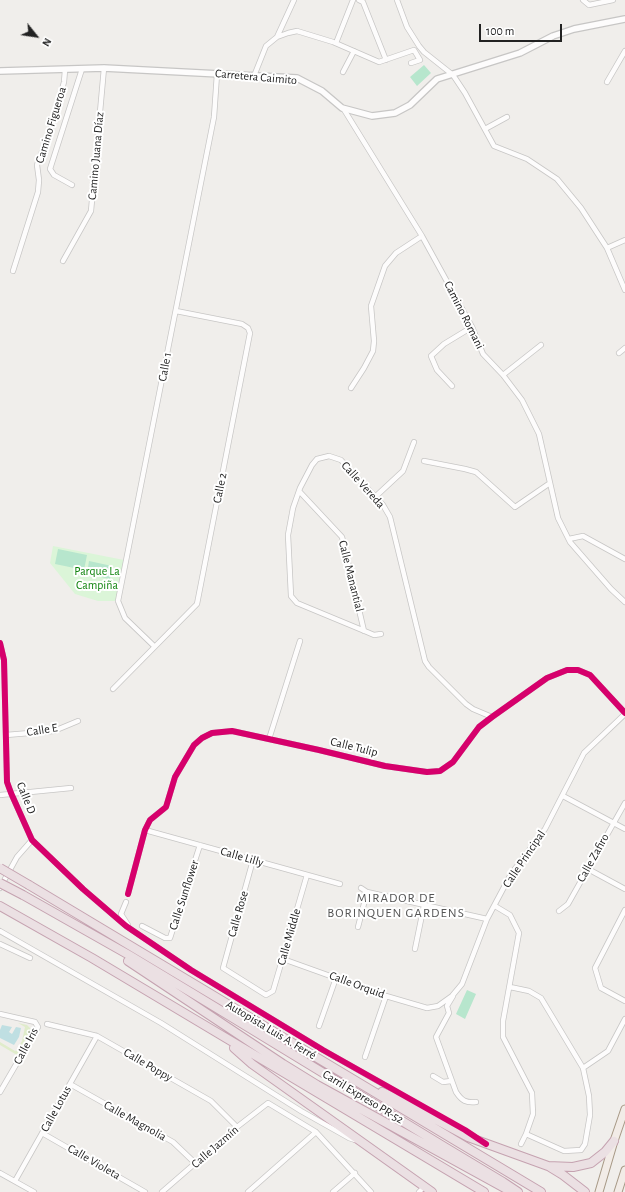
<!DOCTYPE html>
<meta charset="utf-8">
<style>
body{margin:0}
#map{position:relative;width:625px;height:1192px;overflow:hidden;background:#f0eeeb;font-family:"Alegreya Sans",sans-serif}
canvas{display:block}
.north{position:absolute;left:16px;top:16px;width:40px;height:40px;-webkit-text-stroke:3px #fff;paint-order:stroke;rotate:120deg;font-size:11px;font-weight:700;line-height:16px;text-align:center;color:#222}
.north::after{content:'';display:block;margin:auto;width:14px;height:18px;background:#222;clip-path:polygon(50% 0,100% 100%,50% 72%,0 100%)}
.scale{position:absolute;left:479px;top:24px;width:83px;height:18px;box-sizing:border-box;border:2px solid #222;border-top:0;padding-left:5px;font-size:12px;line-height:14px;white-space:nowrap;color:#222;-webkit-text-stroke:3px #fff;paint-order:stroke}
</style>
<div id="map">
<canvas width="625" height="1192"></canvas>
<div class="north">N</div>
<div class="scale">100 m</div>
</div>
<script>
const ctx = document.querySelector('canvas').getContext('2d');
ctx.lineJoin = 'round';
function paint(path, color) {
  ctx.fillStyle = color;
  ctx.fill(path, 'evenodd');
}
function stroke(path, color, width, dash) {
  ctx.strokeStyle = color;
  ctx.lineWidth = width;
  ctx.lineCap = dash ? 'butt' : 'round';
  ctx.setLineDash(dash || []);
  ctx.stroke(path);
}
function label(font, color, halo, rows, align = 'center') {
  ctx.font = font + ' "Alegreya Sans",sans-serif';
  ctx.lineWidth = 4;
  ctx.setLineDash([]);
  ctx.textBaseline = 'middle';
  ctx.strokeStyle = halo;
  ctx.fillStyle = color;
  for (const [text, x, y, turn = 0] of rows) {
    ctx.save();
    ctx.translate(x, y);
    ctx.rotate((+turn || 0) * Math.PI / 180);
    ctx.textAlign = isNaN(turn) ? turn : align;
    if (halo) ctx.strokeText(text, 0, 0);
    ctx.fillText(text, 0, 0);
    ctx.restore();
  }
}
paint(new Path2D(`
 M18 1023 27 1025 31 1029 17 1055 0 1045V1042L15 1051 17 1050 22 1041 25 1027Z`), '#e0eccb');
paint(new Path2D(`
 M53 546 124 560 117 601H98L75 594 50 563Z`), '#dbf5d8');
paint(new Path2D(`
 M424 65 431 73 417 86 410 77Z
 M58 549 87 555 84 570 55 564Z
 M89 561 112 566 110 579 87 574Z
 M467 990 476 994 465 1019 456 1014Z`), '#b7e6cd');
paint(new Path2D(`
 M2 1025 12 1027 9 1032 12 1034 16 1027 21 1028 19 1037 14 1045 0 1038V1030Z`), '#bfdfe2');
const minor = new Path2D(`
 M359 0 363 2 386 60
 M397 0 407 27 419 46 424 52 453 75 465 93 494 146 527 159 557 179 581 208 607 248 625 290
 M583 0 589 5 613 0
 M277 37 288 33 297 31 333 42 379 62 414 50 420 60 411 63
 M336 43 353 0
 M343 72 354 51
 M254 76 266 46 277 37 294 0
 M607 82 625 51
 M343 108 422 236 472 327 483 354 503 375 522 400 539 434 558 518 570 542 611 589 625 602
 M485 129 507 117
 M72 185 54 175 50 169 82 69
 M607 248 625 240
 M63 261 91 211 104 68
 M13 271 38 192 39 180 37 165 54 119 64 82 65 70
 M619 353 625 348
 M503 375 541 345
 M452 386 437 370 431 356 444 344 472 327
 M351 388 364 368 373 351 374 341 371 306 385 266 396 253 422 236
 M424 461 465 469 476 472 515 507 550 483
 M299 491 342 537 364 631
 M375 497 403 471 414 442
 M569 539 583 536 625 559
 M381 634 374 635 367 632 297 603 291 596 288 535 293 508 300 488 312 465 317 459 329 456 341 460 383 505 390 517 425 661 429 667 466 704 473 709 492 717
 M0 643 4 660 7 782 11 793 32 840 83 889 126 926 191 970 323 1050 474 1136
 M154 646 125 618 118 601 214 117 217 74
 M113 689 197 604 250 333 248 328 242 324 176 311
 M6 735 54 731 78 721
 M269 739 300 641
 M0 795 71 788
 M563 796 625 829
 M145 830 340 884
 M253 860 223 968 266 995 273 991 307 875
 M588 869 625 889
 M0 888 17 857 32 840
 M361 888 367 892 487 919
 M128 894 145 830 150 820 166 807 175 777 194 745 202 738 212 733 232 731 319 750 385 766 427 772 440 771 453 762 479 727 492 717 547 678 567 670H578L590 675 625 713
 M126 902 121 914 128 925
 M495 906 510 915 519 933 503 1021V1037L532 1093 533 1114 526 1134 521 1144
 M625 910 595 968 601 988 625 1001
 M559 911 568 904 625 803
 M142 926 165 938H170L200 845
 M358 927 367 892
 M0 931 161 1023 301 1111 349 1138 355 1140
 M0 944 30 958
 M415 949 424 905
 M283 959 386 996 427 1008 438 1006 452 996 462 984 487 919 511 874 545 829 584 753 625 714
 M510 987 529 991 541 998 583 1068 589 1096 590 1115 585 1144 581 1150 564 1151 526 1134
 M453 996 447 1006 449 1013 436 1037 456 1092C462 1101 466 1103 476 1102
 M0 1014 35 1022 38 1027 0 1092
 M47 1024 97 1036 211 1101 237 1127
 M319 1026 336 978
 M365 1057 386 996
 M583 1068 608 1051 625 1019
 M433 1076 443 1082 451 1081
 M70 1084 173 1142 196 1164
 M42 1133 145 1192
 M0 1173 34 1192
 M15 1181 97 1036
 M162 1192 237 1127 268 1103 316 1132 371 1192
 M248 1192 316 1132
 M333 1192 355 1173
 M419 1192 421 1190`);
const tertiary = new Path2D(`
 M0 71 104 68 297 78 322 91 342 108 372 116 395 113 410 105 437 79 520 53 553 36 574 29 625 19`);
const primary = new Path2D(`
 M599 1192 614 1141 625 1109
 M618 1192 625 1170`);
const motorway = new Path2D(`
 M29 885 541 1192
 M23 895 129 955 192 993 443 1146 503 1182 518 1192
 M0 906 92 958 484 1192
 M128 961 283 1064 317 1085 510 1191
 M234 1048 252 1064 432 1192
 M382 1092 396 1098 468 1137 548 1166 573 1167 591 1163 605 1152 614 1141
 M550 1167 563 1175 585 1192`);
stroke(minor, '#c7c6c5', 6);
stroke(tertiary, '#c7c6c5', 8);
stroke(primary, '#a79986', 9);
stroke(motorway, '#c5a2b0', 10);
stroke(minor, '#fdfcfc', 4.5);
stroke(tertiary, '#fdfcfc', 5.5);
stroke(primary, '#f2ece7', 7);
stroke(motorway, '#ebe0e3', 8);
const motorwayBridge = new Path2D(`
 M0 868 29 885
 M0 883 23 895`);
stroke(motorwayBridge, '#c5a2b0', 10, []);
stroke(motorwayBridge, '#ebe0e3', 8);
stroke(new Path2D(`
 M0 643 4 660 7 782 11 793 32 840 83 889 126 926 191 970 323 1050 465 1130 486 1144
 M128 894 145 830 150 820 166 807 175 777 194 745 202 738 212 733 232 731 319 750 385 766 427 772 440 771 453 762 479 727 492 717 547 678 567 670H578L590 675 625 713`), '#d6006c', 6);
label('12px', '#222', '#fff', [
 ["Carretera Caimito",256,77,5],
 ["Camino Figueroa",51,125,-73],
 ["Camino Juana Díaz",96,156,-85],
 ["Camino Romani",464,315,63],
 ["Calle 1",165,367,-79],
 ["Calle Vereda",363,485,48],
 ["Calle 2",220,488,-79],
 ["Calle Manantial",351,576,76],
 ["Calle E",42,730,-9],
 ["Calle Tulip",354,747,14],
 ["Calle D",26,798,68],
 ["Calle Lilly",242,857,16],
 ["Calle Zafiro",593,858,-61],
 ["Calle Principal",524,859,-56],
 ["Calle Sunflower",184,895,-72],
 ["Calle Rose",238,914,-74],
 ["Calle Middle",289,937,-74],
 ["Calle Orquid",357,985,20],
 ["Autopista Luis A. Ferré",271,1030,31],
 ["Calle Iris",26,1046,-62],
 ["Calle Poppy",148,1065,30],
 ["Carril Expreso PR-52",363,1097,31],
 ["Calle Lotus",56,1109,-61],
 ["Calle Magnolia",135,1121,29],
 ["Calle Jazmín",215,1147,-41],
 ["Calle Violeta",94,1162,30]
]);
label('12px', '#0f830d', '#fff', [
 ["Parque La",97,571],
 ["Campiña",97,585]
]);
ctx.letterSpacing = '1px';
label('13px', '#555', '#fff', [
 ["MIRADOR DE",396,898],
 ["BORINQUEN GARDENS",396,913]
]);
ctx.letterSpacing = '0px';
</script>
